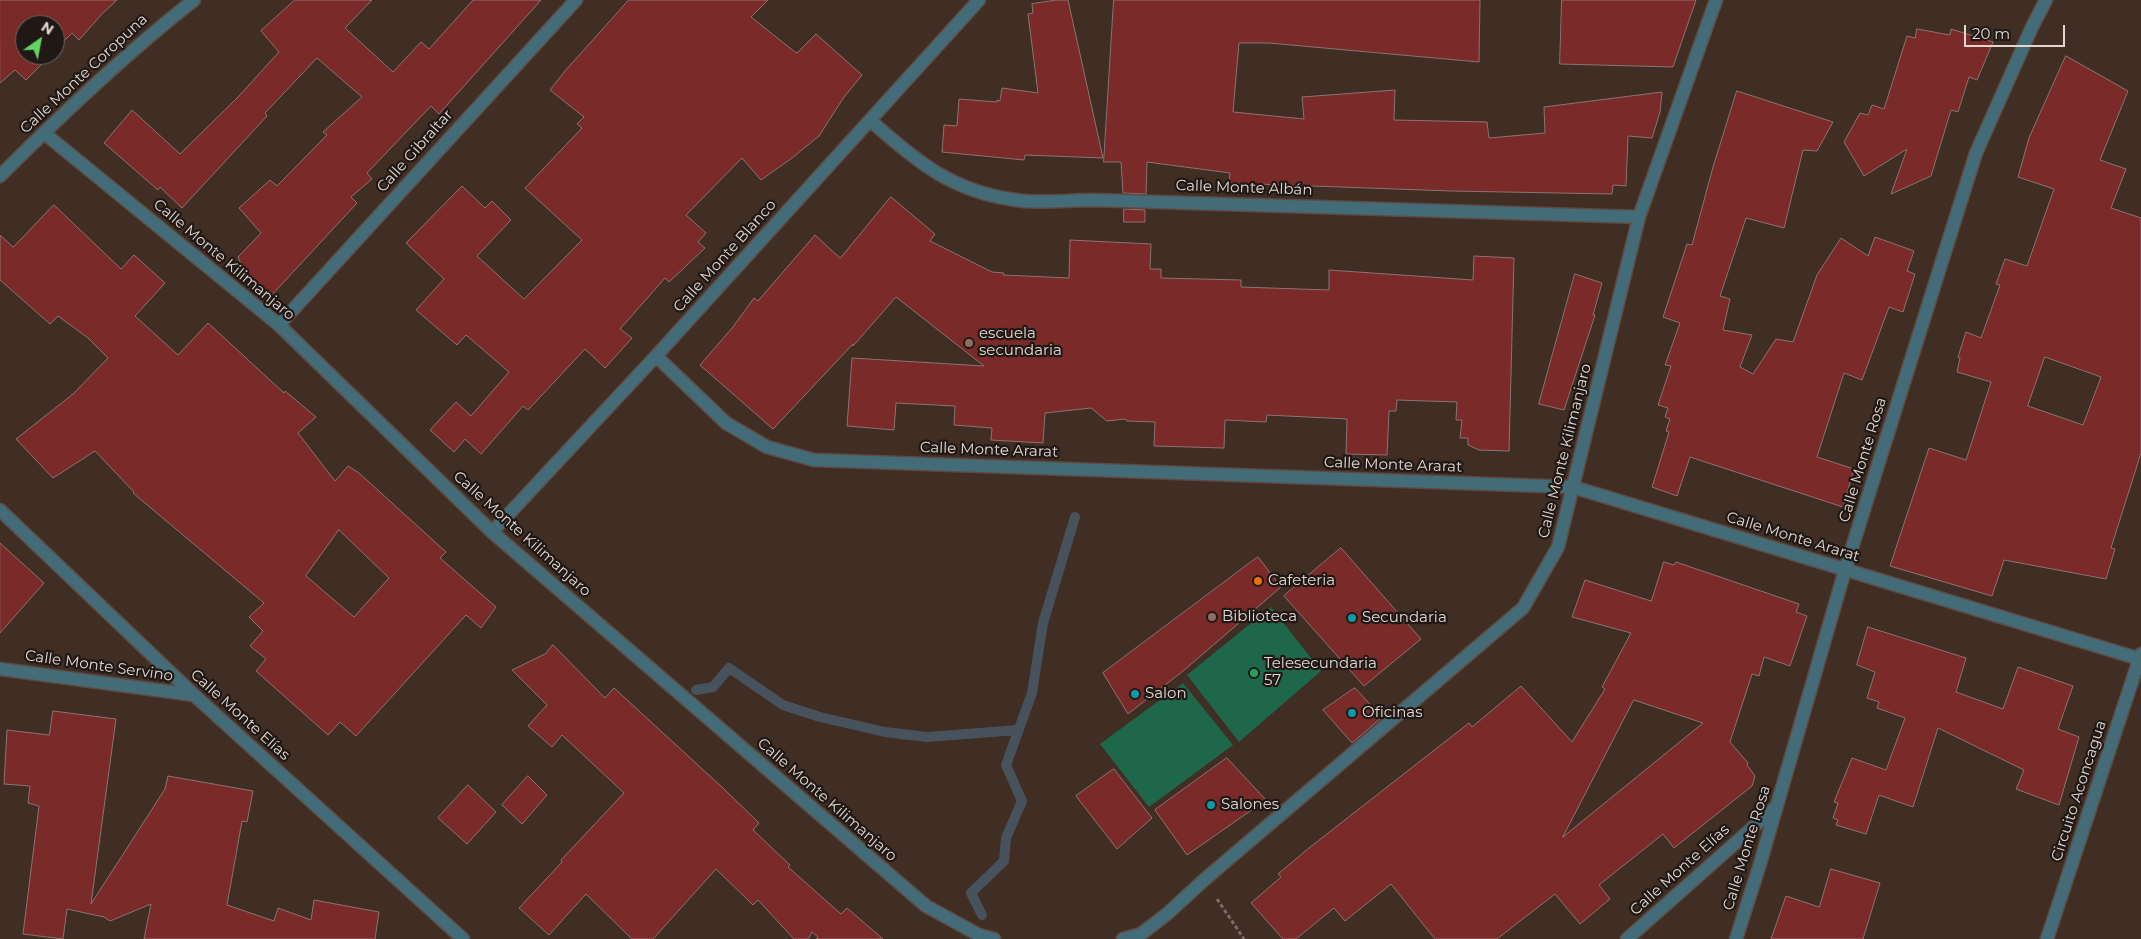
<!DOCTYPE html>
<meta charset="utf-8">
<style>
body{margin:0}
#map{position:relative;width:2141px;height:939px;overflow:hidden;background:#402d24;font-family:Montserrat,sans-serif}
canvas{display:block}
.north{position:absolute;left:15px;top:15px;width:50px;height:50px;box-sizing:border-box;background:#201814;border:1px solid #6e6460;border-radius:50%;rotate:33deg;font-size:14px;font-weight:700;line-height:20px;text-align:center;color:#e3d6d1}
.north::after{content:'';display:block;margin:auto;width:18px;height:22px;background:#64d468;clip-path:polygon(50% 0,100% 100%,50% 72%,0 100%)}
.scale{position:absolute;left:1964px;top:25px;width:101px;height:22px;box-sizing:border-box;border:2px solid #e3d6d1;border-top:0;padding-left:6px;font-size:15px;line-height:18px;white-space:nowrap;color:#e3d6d1;-webkit-text-stroke:4px #201814;paint-order:stroke}
</style>
<div id="map">
<canvas width="2141" height="939"></canvas>
<div class="north">N</div>
<div class="scale">20 m</div>
</div>
<script>
const ctx = document.querySelector('canvas').getContext('2d');
ctx.lineJoin = 'round';
function paint(path, color) {
  ctx.fillStyle = color;
  ctx.fill(path, 'evenodd');
}
function stroke(path, color, width, dash) {
  ctx.strokeStyle = color;
  ctx.lineWidth = width;
  ctx.lineCap = dash ? 'butt' : 'round';
  ctx.setLineDash(dash || []);
  ctx.stroke(path);
}
function label(font, color, halo, rows, align = 'center') {
  ctx.font = font + ' Montserrat,sans-serif';
  ctx.lineWidth = 4.5;
  ctx.setLineDash([]);
  ctx.textBaseline = 'middle';
  ctx.strokeStyle = halo;
  ctx.fillStyle = color;
  for (const [text, x, y, turn = 0] of rows) {
    ctx.save();
    ctx.translate(x, y);
    ctx.rotate((+turn || 0) * Math.PI / 180);
    ctx.textAlign = isNaN(turn) ? turn : align;
    if (halo) ctx.strokeText(text, 0, 0);
    ctx.fillText(text, 0, 0);
    ctx.restore();
  }
}
paint(new Path2D(`
 M1271 607 1321 671 1239 742 1187 675Z
 M1183 683 1233 745 1149 807 1100 744Z`), '#1e674a');
stroke(new Path2D(`
 M696 690 713 687 729 668 783 705 820 717 885 732 927 737 1018 730
 M982 915 971 893 1004 861 1006 838 1022 801 1006 765 1032 693 1043 623 1075 517`), '#48525d', 10);
const building = new Path2D(`
 M0 0H117L102 14 79 40 72 33 55 50V25H25V55H51L26 80 15 70 0 83Z
 M295 0H372L345 28 393 72 421 42 429 49 473 0H541L439 114 431 106 367 173 372 179 351 197 357 203 269 298 245 274 238 257 261 233 239 208 270 180 277 186 327 135 323 132 362 97 317 58 265 113 267 116 182 208 160 187 158 190 104 143 132 110 180 154 238 97 279 52 261 31Z
 M629 0H768L751 17 795 52 797 53 816 34 862 75 844 97 819 136 792 158 761 180 742 158 686 215 706 233 698 242 705 248 669 282 665 278 620 329 632 338 605 368 585 349 528 410 523 406 481 454 465 439 454 452 430 430 456 402 471 416 509 372 466 335 457 345 416 310 444 279 406 243 462 186 485 208 492 201 511 220 477 256 524 299 582 240 525 188 582 128 577 124 584 117 550 90 565 71Z
 M1057 0H1068L1103 158 1025 155 1024 160 942 152 944 125 957 126 959 99 997 102V100L1000 101 1002 88 1038 93 1028 14 1033 13 1032 4Z
 M1114 0H1480L1479 62 1269 43H1239L1233 112 1304 119 1302 97 1395 90 1394 120 1487 122 1489 138 1545 133 1544 107 1662 92 1660 112 1652 138 1628 136 1626 186 1613 185 1612 194 1451 191 1229 183 1230 173 1147 162 1146 194 1123 193 1121 162H1104Z
 M1562 0H1696L1673 67 1560 64Z
 M1917 29 1950 35 1951 29 1993 42 1977 80 1969 77 1958 112 1951 110 1931 176 1891 194 1907 149 1864 176 1844 142 1860 113 1868 115 1872 105 1884 109 1907 36 1915 38Z
 M2066 56 2128 91 2100 160 2126 169 2111 208 2141 218V453L2111 548 2115 549 2106 579 2004 560 1992 596 1890 566 1929 448 1966 460 1991 382 1957 372 1960 358 1958 357 1966 332 1981 338 2000 285 1996 284 2005 259 2027 266 2054 189 2018 177 2029 138ZM2045 357 2101 377 2083 425 2028 406Z
 M1737 91 1833 122 1817 151 1803 150 1784 228 1746 218 1720 296 1730 299 1723 330 1752 335 1740 367 1753 374 1776 339 1793 342 1817 275 1841 238 1868 256 1875 237 1914 251 1907 271 1915 274 1903 312 1889 307 1862 380 1844 373 1817 457 1854 469 1843 507 1690 457 1677 496 1652 487 1669 432 1666 431 1670 419 1665 417 1668 408 1658 405 1671 366 1665 365 1680 323 1663 317 1687 244 1692 245 1713 167Z
 M891 197 935 234 930 241 992 272 1004 273 1003 275 1069 278 1070 240 1151 244 1150 269H1161V278L1241 280V287L1329 290V270L1473 280 1474 256 1514 258 1509 451 1479 450 1468 445V438H1460L1462 420H1456L1457 402 1397 400 1396 411H1389L1387 455 1346 454 1347 419 1267 415 1266 422 1225 420 1224 448 1154 446 1155 422 1127 421 1125 419 1107 421 1091 408 1045 413 1043 443 991 440 992 428 954 425 955 406 896 403 894 430 847 426 852 358 984 366 896 297 853 346V344L773 429 700 365 733 327 754 298 758 301 815 235 840 258Z
 M54 205 121 269 134 255 165 283 135 316 178 355 208 323 284 393 285 391 316 417 298 433 335 481 348 466 359 473 446 552 440 558 496 607 481 628 466 615 356 736 340 722 328 735 256 671 266 659 250 646 263 631 249 617 264 603 133 493 134 492 95 451 53 478 16 439 73 394 108 358 88 338 58 316 50 324 0 280V235L13 247ZM339 530 389 578 354 617 306 576Z
 M1124 209 1145 210V222H1124Z
 M1575 274 1602 283 1593 315H1595L1564 410 1539 404Z
 M0 543 44 583 0 633Z
 M1341 548 1421 639 1364 686 1284 596Z
 M1258 557 1281 587 1183 671 1128 714 1103 673Z
 M1664 562 1674 565 1676 562 1799 604 1796 612 1807 616 1790 666 1764 657 1759 676 1752 674 1730 742 1748 763 1747 765 1755 776 1752 786 1674 848 1663 834 1599 885 1610 899 1580 924 1555 894 1497 939H1435L1391 884 1345 921 1334 908 1296 939H1283L1251 903 1281 877 1278 874 1309 848 1469 723 1472 727 1521 686 1572 742 1605 689 1602 687 1631 633 1572 617 1585 580 1651 601ZM1634 700 1703 723 1563 837Z
 M1868 627 1966 658 1956 692 2003 709 2018 667 2073 686 2058 729 2079 737 2059 805 2016 789 2024 770 1938 728 1913 807 1879 795 1866 834 1836 825 1838 820 1833 818 1838 803 1834 802 1852 758 1886 770 1905 718 1877 708 1879 702 1867 698 1875 672 1857 665Z
 M553 645 605 698 614 688 724 789 759 823 753 830 790 865 788 867 841 914 847 908 883 939H816L818 937 812 932 808 939H794L758 900 753 905 716 869 653 939H632L586 894 549 935 519 908 562 862 561 860 624 793 562 735 552 747 528 726 547 705 512 670 545 654Z
 M1355 688 1382 717 1352 743 1323 710Z
 M53 711 116 719 91 904 165 789 168 776 253 791 247 822 242 821 227 905 274 921 278 908 311 920 314 900 379 912 375 939H144L151 904 110 921 104 917 67 909 63 939 23 934 39 806 28 803 30 786 4 784 7 730 49 735Z
 M1227 758 1266 800 1187 855 1155 810Z
 M1114 769 1152 818 1117 849 1076 796Z
 M528 776 547 795 522 824 502 805Z
 M468 785 496 812 467 844 438 818Z
 M1831 869 1880 883 1863 939H1771L1786 896 1819 907Z`);
paint(building, '#7a2b29');
stroke(building, '#8c7370', 1);
const minor = new Path2D(`
 M871 121C917 162 953 192 1016 200 1041 204 1068 200 1093 200L1639 217
 M44 133 279 325 492 532 926 906 979 935 994 939
 M0 176C61 115 125 54 194 0
 M279 325 576 0
 M656 356 726 423 767 447 814 460 1573 487 2140 659
 M0 510 194 695 463 939
 M492 532 656 356 979 0
 M0 669 194 695
 M1123 939 1141 934 1167 914 1204 880 1523 608 1558 547 1639 217 1716 0
 M1627 939 1777 806
 M1736 939 1760 864 1845 570 1976 153 2032 27 2046 0
 M2047 939 2141 654`);
stroke(minor, '#5d4b43', 15);
stroke(new Path2D(`
 M1217 899 1244 939`), '#7c6c64', 3, [4, 2.5]);
stroke(minor, '#436c78', 12);
for (const [x, y, r, color] of [
 [969,343,5,"#8d6e63"],
 [1258,581,5,"#e8710a"],
 [1212,617,5,"#8d6e63"],
 [1352,618,5,"#0f9aa8"],
 [1254,673,5,"#2e9e5b"],
 [1135,694,5,"#0f9aa8"],
 [1352,713,5,"#0f9aa8"],
 [1211,805,5,"#0f9aa8"]
]) {
  const dot = new Path2D();
  dot.arc(x, y, r, 0, 2 * Math.PI);
  ctx.fillStyle = color;
  ctx.fill(dot);
  stroke(dot, '#201814', 2);
}
label('15px', '#e3d6d1', '#201814', [
 ["Calle Monte Coropuna",84,74,-43],
 ["Calle Gibraltar",415,151,-48],
 ["Calle Monte Albán",1244,188,2],
 ["Calle Monte Blanco",725,256,-48],
 ["Calle Monte Kilimanjaro",224,260,40],
 ["Calle Monte Ararat",989,450,2],
 ["Calle Monte Kilimanjaro",1565,451,-76],
 ["Calle Monte Rosa",1863,460,-73],
 ["Calle Monte Ararat",1393,465,2],
 ["Calle Monte Kilimanjaro",522,534,42],
 ["Calle Monte Ararat",1793,537,17],
 ["Calle Monte Servino",99,666,8],
 ["Calle Monte Elías",240,715,42],
 ["Circuito Aconcagua",2079,791,-72],
 ["Calle Monte Kilimanjaro",827,800,41],
 ["Calle Monte Rosa",1747,848,-73],
 ["Calle Monte Elías",1680,870,-42]
]);
label('15px', '#e3d6d1', '#201814', [
 ["escuela",979,334],
 ["secundaria",979,351],
 ["Cafeteria",1268,581],
 ["Biblioteca",1222,617],
 ["Secundaria",1362,618],
 ["Telesecundaria",1264,664],
 ["57",1264,681],
 ["Salon",1145,694],
 ["Oficinas",1362,713],
 ["Salones",1221,805]
], 'left');
</script>
